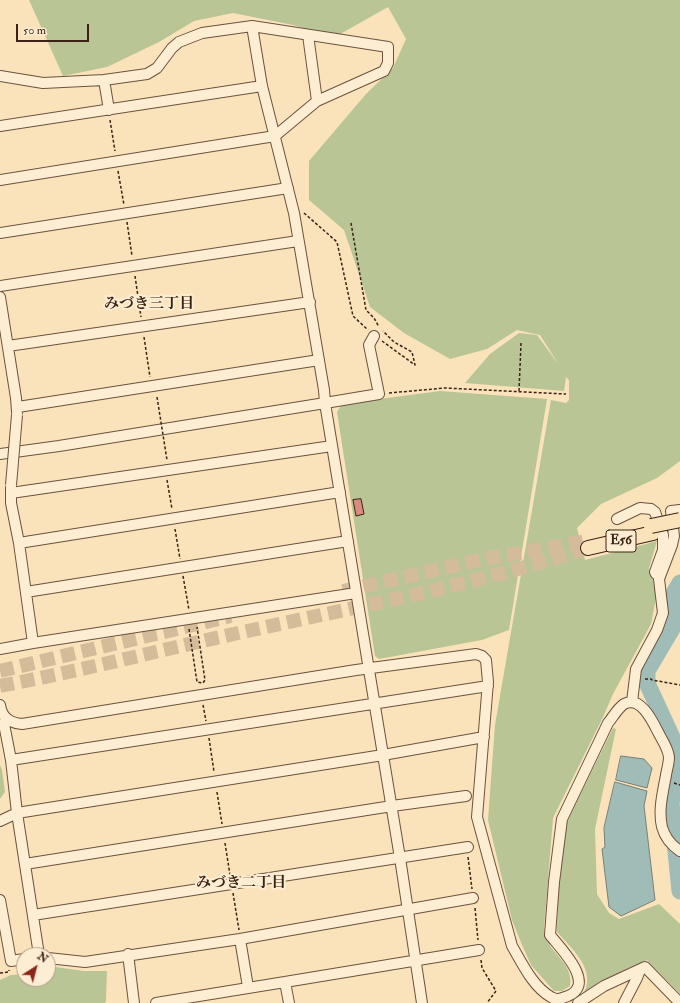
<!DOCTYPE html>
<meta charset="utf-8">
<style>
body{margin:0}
#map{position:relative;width:680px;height:1003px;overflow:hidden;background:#fae3bb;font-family:"IM FELL Double Pica",serif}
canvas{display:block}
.north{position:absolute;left:16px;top:947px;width:40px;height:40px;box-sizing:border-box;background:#fcedd3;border:1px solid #af9c87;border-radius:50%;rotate:36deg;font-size:11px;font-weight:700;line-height:16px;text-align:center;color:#3c2215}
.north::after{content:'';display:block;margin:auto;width:14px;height:18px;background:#8f2418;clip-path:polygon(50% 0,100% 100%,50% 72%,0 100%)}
.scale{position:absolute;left:16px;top:24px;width:73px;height:18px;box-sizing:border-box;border:2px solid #3c2215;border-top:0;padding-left:5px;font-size:12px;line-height:14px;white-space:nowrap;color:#3c2215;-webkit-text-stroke:3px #fcedd3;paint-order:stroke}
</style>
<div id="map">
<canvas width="680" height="1003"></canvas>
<div class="north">N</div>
<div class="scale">50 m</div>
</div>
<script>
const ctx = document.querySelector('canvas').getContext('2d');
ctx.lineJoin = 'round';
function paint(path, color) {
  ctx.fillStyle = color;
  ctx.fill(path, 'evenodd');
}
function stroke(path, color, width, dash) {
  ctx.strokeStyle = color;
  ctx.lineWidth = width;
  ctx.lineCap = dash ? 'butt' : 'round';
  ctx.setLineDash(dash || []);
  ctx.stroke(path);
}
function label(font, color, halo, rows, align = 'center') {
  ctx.font = font + ' "IM FELL Double Pica","Noto Serif JP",serif';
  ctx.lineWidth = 4;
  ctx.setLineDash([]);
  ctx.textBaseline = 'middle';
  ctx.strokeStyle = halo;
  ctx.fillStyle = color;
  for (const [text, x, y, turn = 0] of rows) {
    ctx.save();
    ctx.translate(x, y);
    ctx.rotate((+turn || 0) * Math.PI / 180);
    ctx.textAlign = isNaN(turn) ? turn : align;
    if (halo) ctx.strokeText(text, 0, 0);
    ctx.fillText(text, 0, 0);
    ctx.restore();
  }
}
paint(new Path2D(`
 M29 0H680V461L657 478 601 504 577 528 585 560 657 541 649 568 657 593 651 624 613 694 603 717 553 818 544 929C545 933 545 938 547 941 556 957 573 965 570 986L562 991H554L531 965 522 945 512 920 488 820 495 725 551 400 566 403 569 400V380L566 377 564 391 465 383 490 354 519 333 537 335 559 365 540 335 517 330 487 349 450 359 404 333 370 307 344 230 309 200V161L366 94 393 68 406 39 388 7 335 37 293 25 233 13 194 21 159 42 107 67 63 76Z
 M440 391 547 399 509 630 482 640 379 659 375 656 337 412 342 404Z
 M613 728 616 729 595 829 597 894 609 913 619 919 659 904 680 924V994L647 960C622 970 601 983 580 998 582 995 585 991 586 988 593 966 570 947 557 932L558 878 567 822Z
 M0 765 2 770 5 792 0 799Z
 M48 966 84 971H107L106 1001 105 1003H0V980L11 975 24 974V979H48Z`), '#b9c594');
const water = new Path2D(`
 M621 756 644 759 652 768 647 788 616 780Z
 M615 782 647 791 644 806 655 900 621 916 609 907 602 849 605 847 604 828Z`);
paint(water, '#9fbdb6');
stroke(water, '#777f76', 1);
stroke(new Path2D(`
 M680 583 674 593 675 612 673 627 647 671V683L680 755
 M680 759 671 803 680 891`), '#9fbdb6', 17);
const building = new Path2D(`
 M361 499 364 514 356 516 353 500Z`);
paint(building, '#d78c7d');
stroke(building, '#3c2215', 1);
stroke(new Path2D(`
 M343 591 479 560 587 541
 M0 671 231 616
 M0 686C85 670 168 648 252 630 365 605 478 584 588 548`), '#d4bc9a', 14, [14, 7]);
const minor = new Path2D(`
 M252 26 262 86 294 213 324 390 325 403 379 394 369 345 374 336
 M308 35 317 101
 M0 76 43 83 104 80 147 74 157 68 172 48 179 42 202 33 252 26 388 47V63L384 71 317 101 275 136 0 180
 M104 80 109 110
 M0 126 262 86
 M0 233 288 188
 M0 286 298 241
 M0 297 16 398 17 412
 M8 346 310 302
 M18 407 319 360
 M0 454 59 446 325 403 400 858 422 1003
 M11 488V503L19 543 33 643
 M11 493 332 446
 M617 519 640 508 651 509 655 512 663 535V550L655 572 656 574
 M19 543 340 492
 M26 592 348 541
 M0 649 33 643 356 593
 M632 702 636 669 657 630 663 613 659 579 672 545 674 536 671 511 680 510
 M0 705C2 718 10 723 22 724L356 670 476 654 482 656 486 660 488 682 477 817 512 946C522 963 533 987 551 997 557 1001 562 998 568 996 597 984 560 948 550 935L554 882 562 819 608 723C613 717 617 709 624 704 640 695 652 720 658 732 662 740 668 748 669 757 669 763 667 769 666 775 663 792 658 810 662 827 665 838 671 845 680 851
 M11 760 488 686
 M0 821 17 813 11 760 4 724 6 718
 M25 864 392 806 466 796
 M0 900 11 961 24 959
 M33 915 468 847
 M240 939 248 987
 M128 954 134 1003
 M39 955 17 813 383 755 484 737
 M48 958 85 962 240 939 473 898
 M285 982 479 950
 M156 1003 285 982 289 1003
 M578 1003 604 986 645 967 680 1003
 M624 1003 637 978 640 970`);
const highway = new Path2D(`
 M588 548 653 533`);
stroke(minor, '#6c523e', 12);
stroke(highway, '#3c2215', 16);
stroke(new Path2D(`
 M110 120 115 151
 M118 171 124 205
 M304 213 337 242 353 316 368 330
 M127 222 132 256
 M351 223 366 310 374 318 379 327
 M135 276 141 317
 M144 337 150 377
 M382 341 415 365 412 352 394 342 383 331
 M519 391 521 343
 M389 393 445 388 566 394
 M167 480 172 509
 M175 529 180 559
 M183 576 189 610
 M189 629 197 682 203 683 205 680 197 627
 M645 679H651L652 680 680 685
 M203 705 206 721
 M209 738 214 772
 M674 783 680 785
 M217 792 222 824
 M225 843 230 875
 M468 857 472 889
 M233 893 239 930
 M475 908 478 940
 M481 960 482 968 496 991 487 1003
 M0 973 9 972V970`), '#3c2215', 1.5, [3, 2]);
stroke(minor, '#fcedd3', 10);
stroke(highway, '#fae3bb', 14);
const minorBridge = new Path2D(`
 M11 485 17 415`);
const highwayBridge = new Path2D(`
 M651 526 680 520`);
stroke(minorBridge, '#6c523e', 12, []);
stroke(highwayBridge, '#3c2215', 16, []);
stroke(new Path2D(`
 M157 397 167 460`), '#3c2215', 1.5, [3, 2]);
stroke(minorBridge, '#fcedd3', 10);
stroke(highwayBridge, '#fae3bb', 14);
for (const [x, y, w] of [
 [621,541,30]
]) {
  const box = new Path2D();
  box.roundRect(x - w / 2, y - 11, w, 22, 3);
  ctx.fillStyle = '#fcedd3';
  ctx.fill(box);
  stroke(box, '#3c2215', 1);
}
label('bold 13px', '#3c2215', null, [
 ["E56",621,541]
]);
label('bold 15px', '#3c2215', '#fcedd3', [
 ["みづき三丁目",149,305],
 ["みづき二丁目",241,884]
]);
</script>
